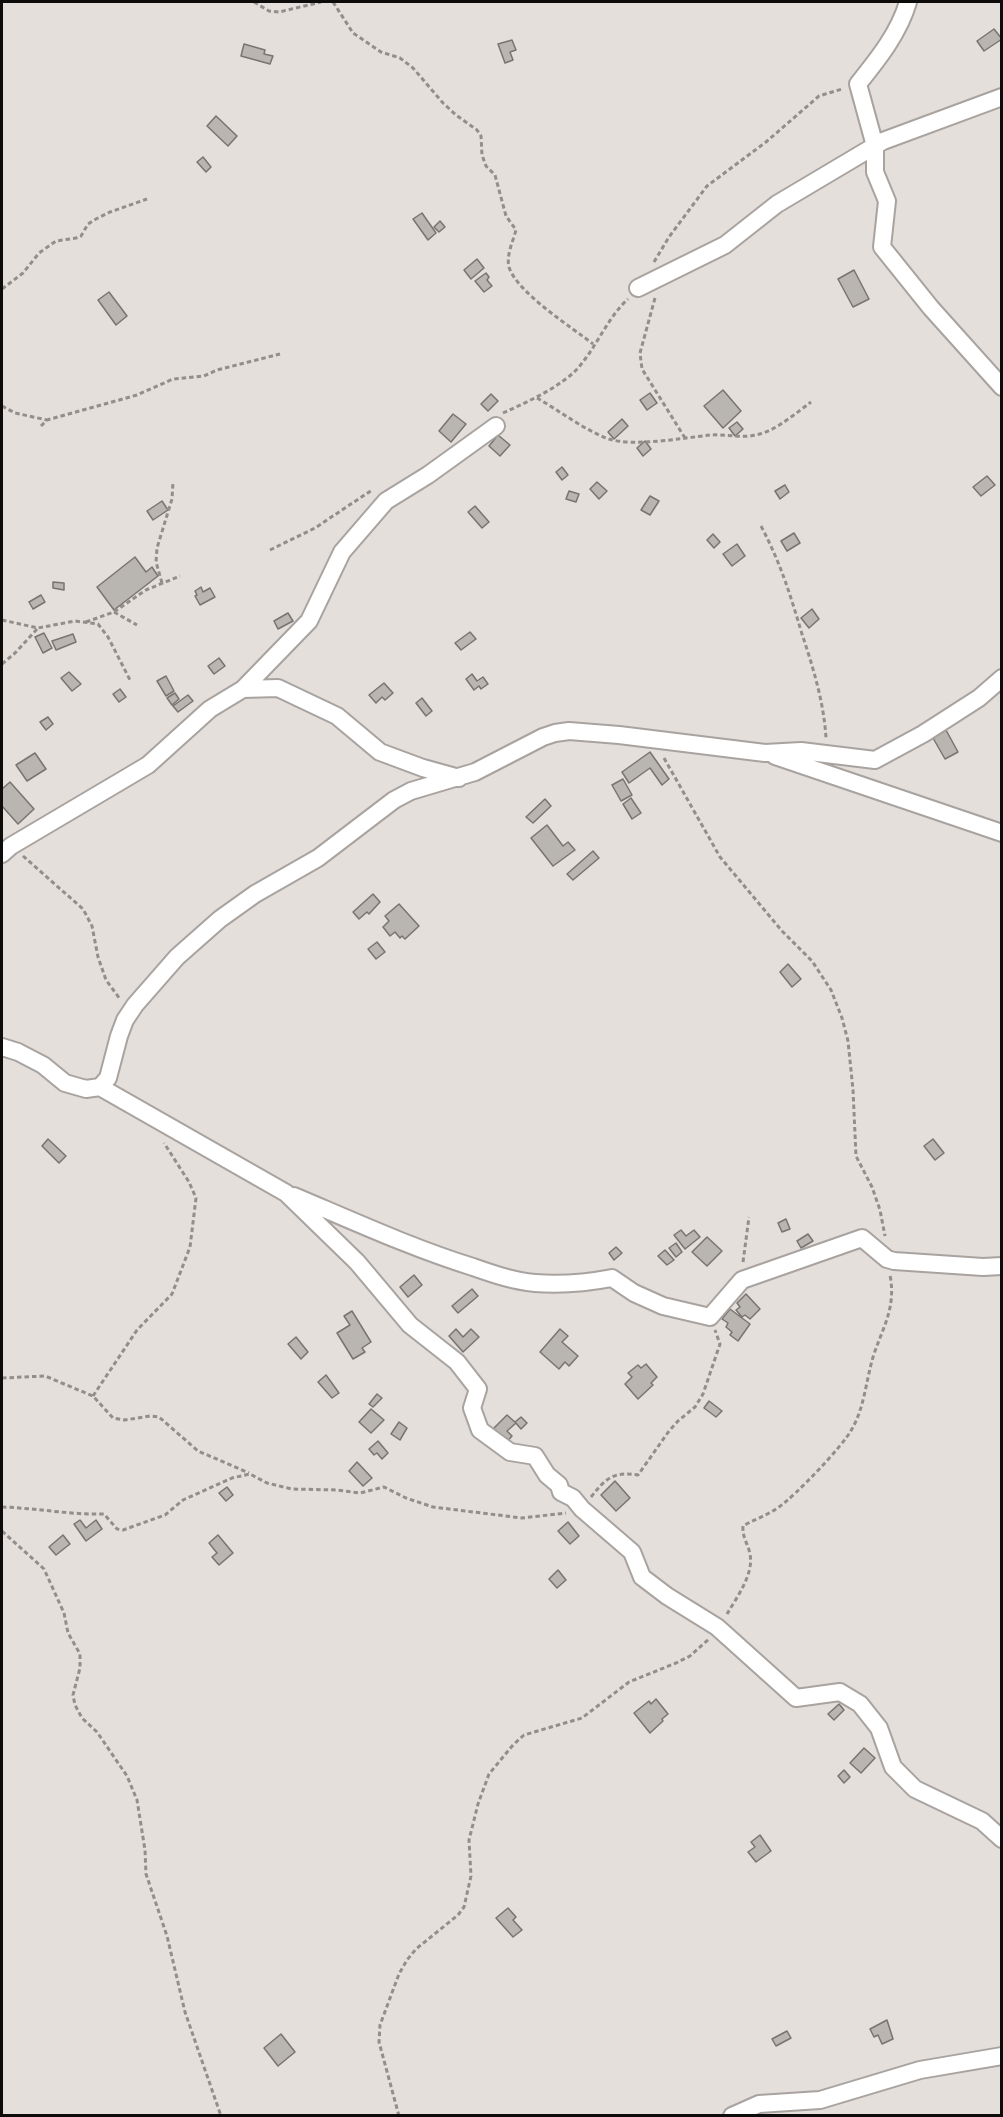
<!DOCTYPE html>
<style>
body{margin:0}
#map{position:relative;width:1003px;height:2117px;overflow:hidden;background:#e4dfdb;font-family:Jost,sans-serif}
canvas{display:block}
.frame{position:absolute;inset:0;border:3px solid #0d0c0b;pointer-events:none}
</style>
<div id="map">
<canvas width="1003" height="2117"></canvas>
<div class="frame"></div>
</div>
<script>
const ctx = document.querySelector('canvas').getContext('2d');
ctx.lineJoin = 'round';
function paint(path, color) {
  ctx.fillStyle = color;
  ctx.fill(path, 'evenodd');
}
function stroke(path, color, width, dash) {
  ctx.strokeStyle = color;
  ctx.lineWidth = width;
  ctx.lineCap = dash ? 'butt' : 'round';
  ctx.setLineDash(dash || []);
  ctx.stroke(path);
}
const building = new Path2D(`
 M994 29 1002 39 984 51 977 41Z
 M512 40 516 50 510 52 513 60 505 63 498 44Z
 M244 44 265 50 264 54 273 56 270 64 241 56Z
 M216 116 237 136 228 146 207 126Z
 M203 157 211 167 206 172 197 162Z
 M422 213 436 233 428 240 413 219Z
 M440 221 445 227 439 232 434 227Z
 M477 259 484 268 471 279 464 270Z
 M854 270 869 299 853 307 838 279Z
 M486 273 489 277 487 280 492 286 484 292 475 281Z
 M109 292 127 316 116 325 98 300Z
 M723 390 741 411 723 428 704 406Z
 M650 393 657 403 647 410 640 400Z
 M491 394 498 401 488 411 481 404Z
 M453 414 466 424 451 442 439 431Z
 M622 419 628 426 614 439 608 432Z
 M737 422 743 429 735 436 729 428Z
 M498 435 510 445 500 456 489 446Z
 M645 441 651 449 643 456 637 448Z
 M562 467 568 475 562 480 556 472Z
 M987 476 995 485 981 496 973 487Z
 M597 482 607 491 599 499 590 489Z
 M785 485 789 492 780 499 775 491Z
 M569 491 579 494 576 502 566 499Z
 M650 496 659 501 650 515 641 510Z
 M162 501 168 510 153 520 147 511Z
 M475 506 489 522 482 528 468 512Z
 M794 533 800 543 787 551 781 541Z
 M713 534 720 542 714 548 707 540Z
 M737 544 745 556 732 566 723 554Z
 M135 557 146 572 152 567 158 576 114 610 97 587Z
 M53 582 64 583V590L53 588Z
 M201 587 203 592 210 588 215 597 200 605 195 596 197 595 195 591Z
 M41 595 45 602 33 609 29 602Z
 M812 609 819 619 809 628 801 618Z
 M288 613 293 621 278 629 274 621Z
 M470 632 476 639 461 650 455 643Z
 M44 633 52 648 43 653 35 637Z
 M73 634 76 642 56 650 52 641Z
 M219 658 225 666 214 674 208 666Z
 M69 672 81 684 72 691 61 678Z
 M472 674 477 681 483 677 488 684 481 689 479 686 474 690 466 679Z
 M166 676 174 691 166 696 157 681Z
 M384 683 393 693 385 700 382 697 376 703 369 695Z
 M120 689 126 697 119 702 113 694Z
 M175 693 179 699 172 705 167 698Z
 M188 695 193 701 178 712 173 706Z
 M422 698 432 711 426 716 416 703Z
 M48 717 53 724 46 730 40 722Z
 M946 730 958 752 945 759 933 738Z
 M650 752 669 779 662 785 650 768 629 783 622 772Z
 M35 753 46 769 27 781 16 765Z
 M623 779 632 795 621 801 612 785Z
 M10 782 34 809 18 824 2 806V789Z
 M631 798 641 813 632 819 623 804Z
 M545 799 551 806 533 823 526 817Z
 M547 825 563 846 568 842 575 850 553 866 531 838Z
 M593 851 599 858 573 880 567 874Z
 M373 894 380 902 369 914 367 912 359 919 353 912Z
 M399 904 419 926 405 939 402 936 400 938 395 932 390 936 383 927 389 921 385 916Z
 M377 942 385 952 376 959 368 949Z
 M788 964 801 979 792 987 780 972Z
 M48 1139 66 1156 59 1163 42 1146Z
 M933 1139 944 1153 935 1160 924 1146Z
 M786 1219 790 1229 782 1232 778 1223Z
 M681 1230 686 1236 694 1230 700 1237 685 1249 674 1235Z
 M808 1234 813 1241 801 1248 797 1241Z
 M707 1237 722 1251 707 1266 692 1252Z
 M676 1243 682 1252 676 1257 669 1248Z
 M616 1247 622 1253 614 1260 609 1253Z
 M665 1250 674 1260 667 1265 658 1256Z
 M414 1275 422 1285 408 1297 400 1287Z
 M472 1289 478 1296 458 1313 452 1306Z
 M746 1294 760 1309 750 1319 745 1315 742 1317 736 1310 740 1307 737 1303Z
 M730 1309 750 1324 738 1341 730 1335 732 1332 726 1327 728 1323 722 1319Z
 M352 1311 371 1342 362 1348 365 1352 353 1359 337 1333 350 1325 344 1316Z
 M456 1329 463 1337 471 1329 479 1337 463 1352 449 1336Z
 M560 1329 568 1336 562 1342 578 1356 569 1366 565 1362 559 1369 540 1352Z
 M296 1337 308 1352 301 1359 288 1344Z
 M646 1364 657 1377 651 1383 653 1385 638 1399 625 1384 632 1377 628 1373 638 1365 641 1368Z
 M326 1375 339 1393 332 1398 318 1382Z
 M377 1394 382 1398 373 1407 369 1404Z
 M709 1401 722 1411 716 1417 704 1408Z
 M371 1409 384 1420 371 1433 359 1422Z
 M507 1415 516 1423 507 1431 512 1436 505 1444 492 1430Z
 M521 1417 527 1423 521 1429 515 1422Z
 M399 1422 407 1428 400 1440 391 1434Z
 M378 1441 388 1453 382 1459 377 1453 374 1455 369 1449Z
 M357 1462 372 1478 363 1486 349 1471Z
 M615 1481 630 1498 616 1511 601 1495Z
 M227 1487 233 1495 226 1501 219 1493Z
 M80 1520 86 1528 96 1520 102 1529 86 1541 74 1524Z
 M568 1522 579 1536 570 1544 558 1531Z
 M63 1535 70 1544 56 1555 49 1547Z
 M218 1535 233 1553 219 1565 212 1557 217 1553 209 1543Z
 M558 1570 566 1580 557 1588 549 1579Z
 M656 1699 668 1714 662 1719 663 1721 650 1733 634 1713 649 1701 651 1704Z
 M839 1704 844 1710 834 1720 828 1714Z
 M864 1748 875 1758 861 1773 850 1763Z
 M844 1770 850 1777 844 1783 838 1776Z
 M760 1835 771 1851 756 1862 748 1852 755 1847 751 1842Z
 M508 1908 516 1917 513 1920 522 1930 513 1937 496 1918Z
 M887 2020 893 2039 882 2044 878 2035 874 2037 870 2029Z
 M787 2031 791 2038 776 2046 772 2039Z
 M281 2034 295 2052 278 2066 264 2048Z`);
paint(building, '#b9b5b1');
stroke(building, '#797471', 1.5);
const street = new Path2D(`
 M908 2C899 33 878 59 858 84L875 146V172L887 201 882 247 931 308 1002 387
 M638 288 725 245 777 204 883 141 1002 97
 M243 689 309 621 342 552 386 501 428 475 496 426
 M775 756 1002 833
 M2 854 11 846 148 765 210 709 243 689 278 688 337 716 380 752 423 768 459 778
 M2 1047 18 1052 43 1065 65 1083 86 1089 100 1087 108 1078 119 1036 125 1020 135 1005 177 957 220 919 255 894 318 858 394 800 411 791 475 772 543 737 555 733 569 731 619 735 765 753 801 751 875 760 923 734 979 698 1002 678
 M100 1087 286 1193 357 1262 410 1325 457 1362 478 1389 472 1408 480 1430 510 1452 535 1456 547 1475 559 1485 561 1492 573 1498 582 1509 632 1552 642 1577 667 1596 717 1627 796 1698 840 1692 860 1704 879 1728 893 1767 915 1789 982 1821 1002 1839
 M294 1196C353 1221 412 1248 473 1267 493 1274 513 1281 535 1283 561 1285 586 1283 612 1278L634 1293 663 1306 710 1317 742 1280 862 1238 887 1259 894 1261 983 1267 1002 1266
 M732 2116 759 2104 820 2100 920 2070 1002 2056`);
stroke(street, '#a9a3a0', 20);
stroke(new Path2D(`
 M254 2 269 11 279 12 321 2
 M333 2 353 33 381 52 400 58 413 68 443 103 456 115 477 130 481 136 482 155 486 166 495 175 506 216 516 230C513 241 506 256 509 267 517 293 573 328 593 344
 M654 262 669 237 707 186 766 142 819 96 842 89
 M2 289 23 273 39 253 56 241 76 238 81 236 88 224 94 220 110 212 147 199
 M655 298 640 353 642 369 685 438
 M537 398C560 411 584 430 609 439 634 447 683 438 710 435 727 434 744 439 760 434 778 429 796 413 811 402
 M2 406 15 413 47 420
 M503 413C527 402 552 391 572 374 594 354 605 320 628 299
 M41 426 47 420 137 395 173 379 204 376 217 370 280 354
 M761 526C781 564 790 594 802 634 813 667 824 703 826 738
 M270 550 315 528 372 490
 M162 583 156 562 157 548 172 499 173 482
 M114 612 137 625
 M2 620 38 628 75 621 98 624 108 637 130 680
 M86 622 114 612 146 590 180 576
 M2 664 15 653 38 628
 M664 758 720 857 782 931 812 961 831 990 842 1018 848 1041 853 1090 856 1156 872 1187 880 1210 885 1236
 M23 856 83 909 92 926 98 957 106 980 120 999
 M743 1262 749 1217
 M2 1378 45 1376 93 1396 113 1418 125 1420 150 1416 159 1417 198 1451 249 1473
 M93 1396 137 1330 172 1294 190 1247 196 1198 189 1182 164 1143
 M591 1497C605 1479 613 1471 638 1475L669 1431 678 1421 695 1407 703 1394 720 1344 715 1330
 M2 1507C36 1508 70 1515 104 1514L117 1529 123 1530 165 1515 183 1500 232 1478 250 1474 267 1483 292 1489 337 1490 360 1493 384 1487 406 1498 433 1507 522 1518 566 1513
 M2 1531 44 1569 64 1613 68 1633 80 1654V1668L73 1695 75 1705 82 1718 97 1732 127 1776 137 1800 145 1850 146 1874 167 1936 185 2012 221 2116
 M727 1614C737 1597 754 1574 750 1554 748 1544 742 1537 743 1526 755 1519 768 1515 779 1507 795 1496 843 1446 852 1429 865 1406 866 1379 874 1354 884 1325 896 1307 890 1275
 M399 2116 379 2042 380 2025 399 1974 407 1960 416 1949 458 1915 464 1907 471 1876 469 1840 478 1804 489 1774 513 1745 524 1735 582 1718 629 1682 676 1663 690 1656 709 1639`), '#918e8b', 3, [4.5, 3]);
stroke(street, '#fff', 16);
</script>
